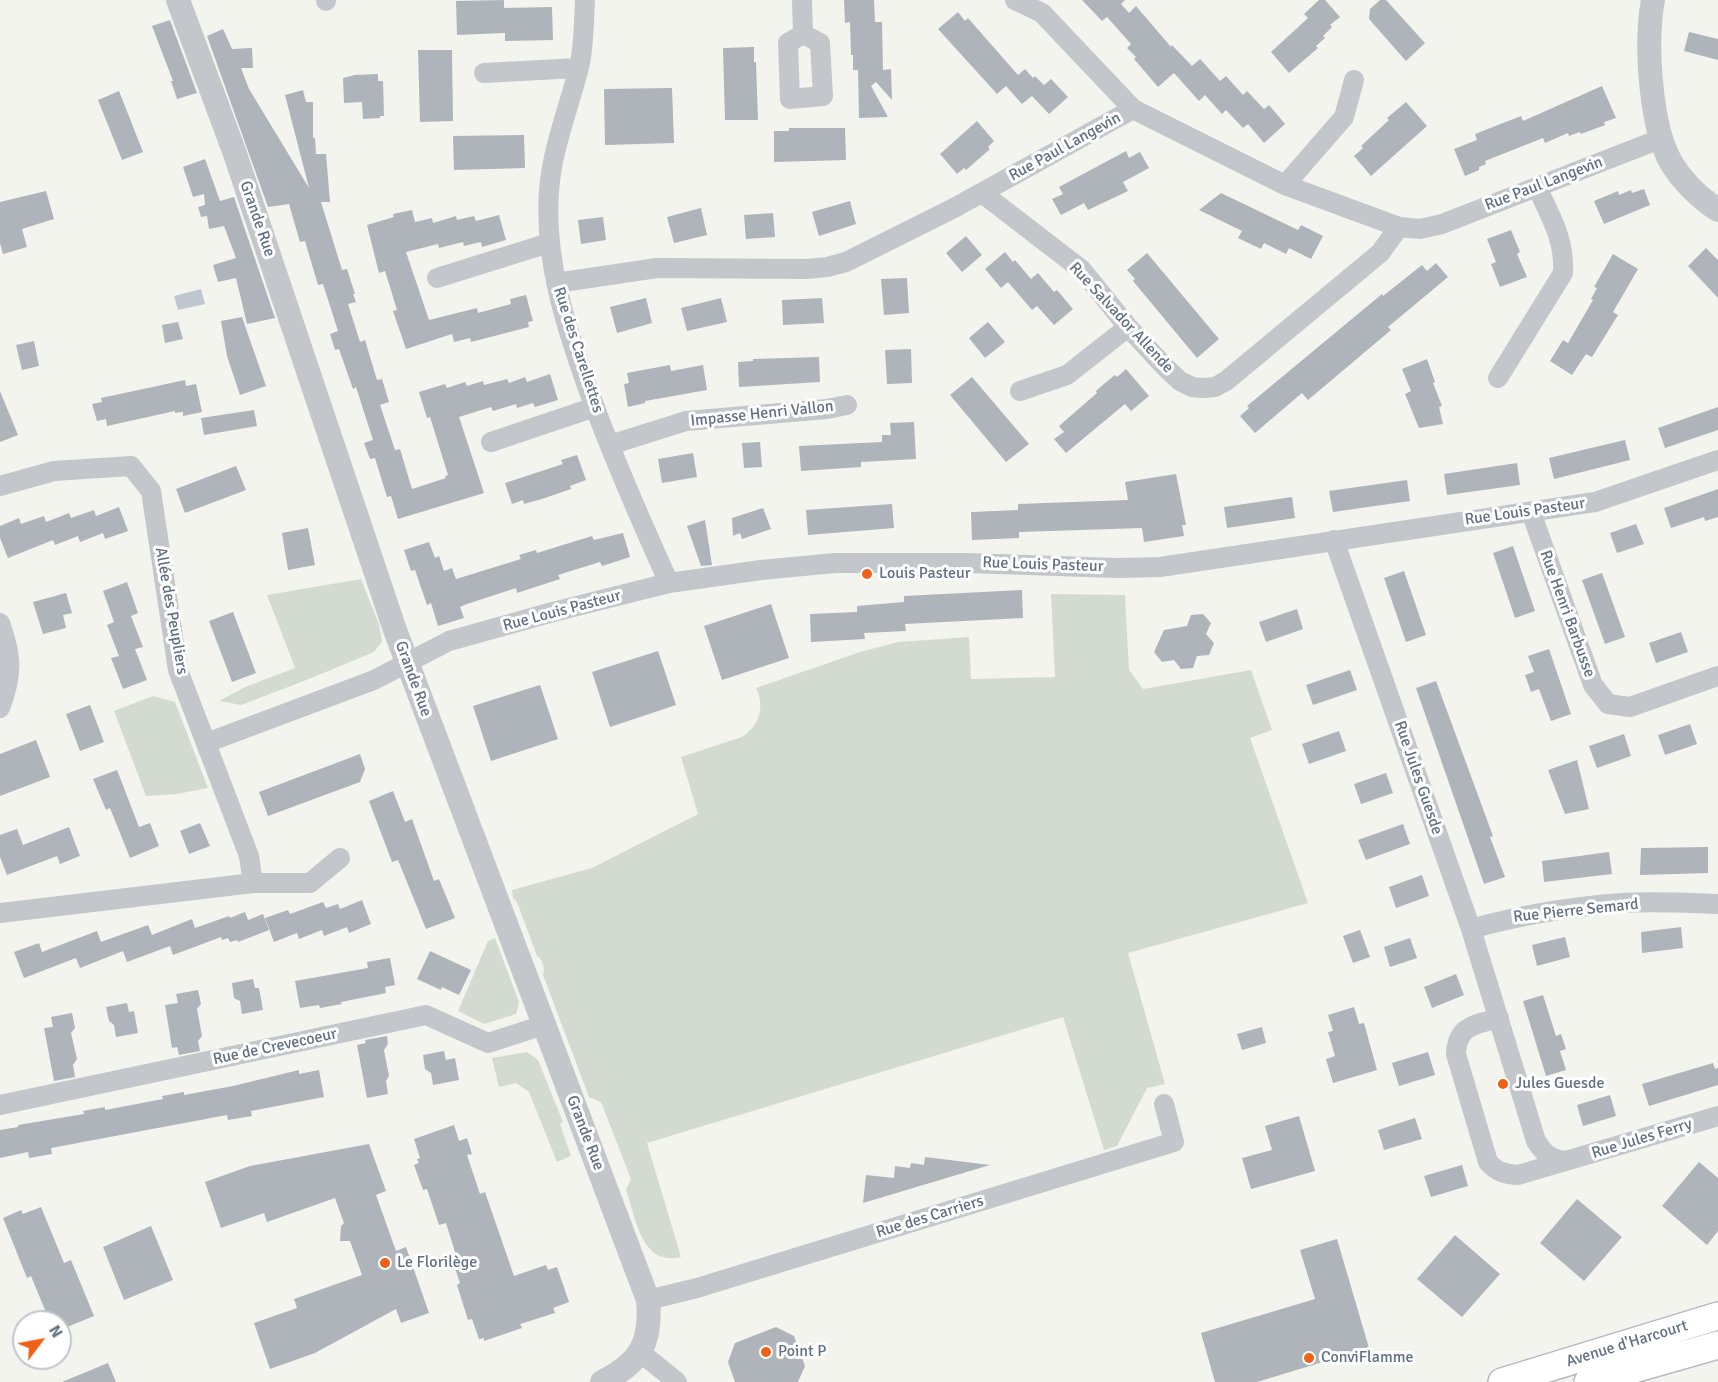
<!DOCTYPE html>
<meta charset="utf-8">
<style>
body{margin:0}
#map{position:relative;width:1718px;height:1382px;overflow:hidden;background:#f4f4ef;font-family:Signika,sans-serif}
canvas{display:block}
.north{position:absolute;left:12px;top:1310px;width:60px;height:60px;box-sizing:border-box;background:#fff;border:2px solid #c0c6cd;border-radius:50%;rotate:58deg;font-size:16px;font-weight:700;line-height:24px;text-align:center;color:#617083}
.north::after{content:'';display:block;margin:auto;width:21px;height:27px;background:#ee6116;clip-path:polygon(50% 0,100% 100%,50% 72%,0 100%)}
</style>
<div id="map">
<canvas width="1718" height="1382"></canvas>
<div class="north">N</div>
</div>
<script>
const ctx = document.querySelector('canvas').getContext('2d');
ctx.lineJoin = 'round';
function paint(path, color) {
  ctx.fillStyle = color;
  ctx.fill(path, 'evenodd');
}
function stroke(path, color, width, dash) {
  ctx.strokeStyle = color;
  ctx.lineWidth = width;
  ctx.lineCap = dash ? 'butt' : 'round';
  ctx.setLineDash(dash || []);
  ctx.stroke(path);
}
function label(font, color, halo, rows, align = 'center') {
  ctx.font = font + ' Signika,sans-serif';
  ctx.lineWidth = 6;
  ctx.setLineDash([]);
  ctx.textBaseline = 'middle';
  ctx.strokeStyle = halo;
  ctx.fillStyle = color;
  for (const [text, x, y, turn = 0] of rows) {
    ctx.save();
    ctx.translate(x, y);
    ctx.rotate((+turn || 0) * Math.PI / 180);
    ctx.textAlign = isNaN(turn) ? turn : align;
    if (halo) ctx.strokeText(text, 0, 0);
    ctx.fillText(text, 0, 0);
    ctx.restore();
  }
}
paint(new Path2D(`
 M361 579 379 624 382 642 374 652 309 679 241 705 219 701 245 687 295 668 267 595Z
 M1051 594 1125 595 1129 670 1143 689 1251 670 1272 730 1250 738 1308 903 1128 953 1165 1084 1147 1088 1117 1146 1104 1150 1063 1017 647 1143 681 1257C641 1267 636 1218 626 1190L631 1179 601 1102 589 1097 543 975C545 969 543 959 537 956L517 902 513 898 512 890 592 868 698 814 681 757 742 737C760 725 765 707 756 688L860 652 898 642 969 637 971 679 1055 677Z
 M153 696 175 702 208 788 177 794 146 796 114 711Z
 M495 938 519 1002 516 1014 484 1024 458 1011 488 941Z
 M527 1052 538 1060 563 1122 560 1124 571 1156 557 1162 529 1092 516 1083 499 1087 492 1058Z`), '#d3dbd0');
paint(new Path2D(`
 M201 289 205 304 178 310 174 296Z`), '#bfc8ce');
paint(new Path2D(`
 M504 0V8L552 7 553 40 505 41V33L457 35 456 1Z
 M844 0H874L875 22H882L883 70 891 69 892 100 876 82 871 86 888 117 859 118 858 70H853V55H851L850 22 845 23Z
 M1082 0H1125L1121 4 1129 13 1136 6 1171 47 1172 45 1192 66 1200 59 1220 81 1226 76 1243 95 1247 91 1264 109 1269 105 1285 124 1264 143 1248 124 1243 128 1226 110 1222 114 1205 95 1199 101 1174 73 1158 87 1134 59 1136 57 1127 48 1131 44 1107 17 1102 21Z
 M1319 0H1325L1340 17 1330 25 1332 27 1323 36 1325 38 1316 46 1318 48 1289 73 1271 52 1308 18 1304 14Z
 M1380 0H1386L1425 43 1406 61 1369 19 1370 9Z
 M958 12 965 21 968 18 1018 75 1025 69 1033 78 1035 76 1044 85 1051 79 1068 97 1049 114 1032 96 1022 104 1006 86 997 94 938 29Z
 M170 20 197 93 177 99 171 81H173L152 26Z
 M223 29 232 49 252 48 253 68H241L249 89 309 188 285 95 303 90 306 102H313V138H315L316 154H326L330 202H321L342 270 347 269 355 294H353L356 302 348 304 360 342 365 340 377 380 382 379 389 402 380 405 395 450 400 449 412 489 446 478 445 476 448 475 430 417 427 418 419 392 445 384 447 388 465 382 467 386 483 381 484 385 507 379 509 383 525 377 527 382 550 374 558 400 535 407 533 403 517 408 516 404 493 411 491 407 459 417 484 493 398 519 391 496 387 497 375 458 370 459 364 443 373 440 356 387 353 389 339 349 335 350 330 334 338 331 323 284 318 285 305 241 300 242 289 204 268 207 207 36Z
 M1689 32 1718 39V60L1684 51Z
 M754 47V62H756L758 120H725L723 48Z
 M418 50H452L453 121 420 122Z
 M378 74V81H383L384 116H380V118L363 119 362 102 344 103 343 78 355 75Z
 M1602 86 1616 118 1604 122 1605 125 1581 134 1580 132 1569 136 1568 133 1545 143 1543 138 1485 161 1486 164 1479 167V170L1465 176 1454 149 1477 140 1475 134 1521 116 1523 121Z
 M672 88 674 143 605 145 604 89Z
 M119 91 143 152 122 160 98 100Z
 M1406 102 1427 126 1371 176 1354 156 1363 148 1361 146 1389 120 1387 118Z
 M977 121 994 141 988 147 990 149 966 170 964 168 957 174 940 154Z
 M789 128H845L846 160 774 162V131H789Z
 M524 135 525 168 454 170 453 136Z
 M1126 151 1129 158 1140 152 1149 168 1123 182 1128 191 1088 210 1084 203 1061 215 1052 199 1063 194 1059 187Z
 M205 159 220 201 234 197 275 318 247 324 236 278 218 282 213 265 236 258 224 226 209 229 207 216 201 217 198 207 205 205 204 194 193 197 183 167Z
 M1644 189 1650 205 1604 224 1594 201 1618 191 1619 195 1631 190 1632 193Z
 M46 191 54 219 22 229 27 247 3 254 0 243V202Z
 M1221 193 1298 230 1301 225 1323 236 1311 259 1289 248 1286 254 1264 243 1261 249 1238 238 1242 231 1199 210Z
 M850 201 856 224 819 236 812 212Z
 M701 208 707 235 674 243 667 217Z
 M412 210 415 222 432 218 433 223 456 216 457 220 474 216 476 221 499 215 506 240 482 247 481 242 464 246 463 242 439 248 438 244 406 252 429 320 477 308 478 313 511 304 510 299 526 295 533 321 528 322 529 327 471 342 470 338 454 342 452 334 406 349 393 311 397 310 385 271 379 273 367 225 394 217 393 214Z
 M773 213 775 237 746 239 744 215Z
 M603 217 606 240 581 244 578 220Z
 M1511 230 1520 252 1517 254 1527 277 1500 287 1491 264 1496 262 1487 239Z
 M966 236 982 255 962 272 946 253Z
 M1706 248 1718 260V298L1688 266Z
 M1005 252 1013 262 1015 260 1031 279 1038 273 1054 292 1057 290 1073 309 1054 325 1037 306 1032 310 1008 282 1001 288 985 269Z
 M1147 253 1219 339 1197 358 1133 281 1135 279 1127 270Z
 M1613 254 1638 269 1613 312 1618 315 1592 357 1586 354 1572 375 1550 361 1563 340 1568 343 1593 300 1591 299 1597 288 1594 287Z
 M1436 263 1448 277 1388 327 1391 330 1308 400 1302 393 1255 433 1240 416 1249 408 1247 406 1382 294 1383 296 1422 265 1427 271Z
 M907 278 909 313 884 315 881 279Z
 M646 298 652 323 617 333 610 307Z
 M721 298 727 322 687 331 681 308Z
 M822 298 824 323 783 325 782 300Z
 M242 317 266 386 240 395 227 356 221 321Z
 M178 322 183 339 165 343 162 325Z
 M988 322 1005 342 985 358 969 338Z
 M34 341 39 366 22 370 16 345Z
 M911 349 912 383 887 384 885 350Z
 M819 357 820 382 739 387 738 362 753 361V359Z
 M1427 359 1435 382 1433 383 1442 406 1439 407 1443 424 1419 428 1405 394 1411 391 1402 369Z
 M670 365 671 371 703 365 707 390 645 401V403L628 407 624 384 629 383 627 373Z
 M1126 369 1149 396 1131 411 1125 404 1066 453 1054 439 1064 432 1059 426 1097 393 1096 391 1105 383 1115 375 1117 377Z
 M972 377 1029 444 1006 462 950 395Z
 M185 380 186 386 196 384 202 412 183 416V412L175 413V411L107 426 106 419 97 421 92 404 102 402 101 398Z
 M0 391 18 435 0 442Z
 M1718 407V430L1665 448 1658 428Z
 M254 410 257 426 204 435 201 418Z
 M914 422 916 459 861 462V467L801 471 799 446 882 442V435H891L890 423Z
 M1625 440 1630 460 1554 479 1549 458Z
 M760 442 762 467 744 468 742 443Z
 M693 453 697 477 662 483 658 459Z
 M577 455 586 480 570 486 571 489 542 499 524 504 523 500 512 504 505 483 563 464 561 460Z
 M1517 463 1520 485 1447 495 1444 474Z
 M236 466 246 490 185 513 176 489Z
 M1176 474 1186 525H1182L1184 536 1144 542 1142 528 1019 532V538L972 540 971 512 1018 510V504L1128 500 1125 482Z
 M1407 480 1410 501 1333 512 1329 491Z
 M1718 489V517L1705 521 1704 517 1671 528 1664 508Z
 M1292 497 1295 518 1227 528 1224 507Z
 M892 504 894 528 808 535 806 510Z
 M119 507 128 531 105 539 103 533 80 542 78 536 55 545 53 540 8 558 0 538V526L19 518 21 524 44 516 46 522 69 513 71 518 94 510 96 516Z
 M763 508 771 529 742 539 740 533 733 536 732 518Z
 M705 520 712 565 701 566 687 526Z
 M1636 524 1644 544 1617 553 1610 533Z
 M308 528 315 565 288 570 282 533Z
 M623 533 630 557 602 566 600 562 558 575 560 579 517 593 516 588 467 604 460 607 464 618 438 626 431 603 427 605 415 570 411 571 404 550 429 542 435 558 439 556 444 571 452 568 456 579 521 559 519 555 536 550 537 553 592 536 594 540Z
 M1513 546 1535 611 1515 618 1493 553Z
 M1404 571 1426 635 1406 642 1384 578Z
 M1602 573 1625 637 1605 644 1582 580Z
 M127 582 138 613 131 616 143 647 135 649 147 680 123 689 111 658 119 656 107 625 114 622 103 591Z
 M1022 590 1023 618 905 624 906 631 864 633 865 639 811 642 810 614 857 612V606L904 602V596Z
 M66 593 72 613 63 615 66 628 43 634 33 602Z
 M771 604 789 658 722 680 704 626Z
 M1297 609 1303 629 1266 642 1259 622Z
 M233 612 256 673 232 682 209 621Z
 M1203 614 1211 623 1206 634 1214 643 1209 655 1197 656 1193 668 1181 669 1174 660 1162 662 1154 652 1164 630 1187 626 1191 615Z
 M1681 632 1688 652 1656 663 1649 643Z
 M1549 649 1571 714 1551 721 1539 689 1531 692 1525 675 1534 672 1528 656Z
 M658 651 676 705 610 727 592 672Z
 M1350 670 1357 690 1313 705 1306 685Z
 M1436 681 1493 836 1490 837 1505 877 1484 884 1416 688Z
 M540 685 558 739 491 761 473 706Z
 M90 705 104 742 80 751 66 714Z
 M1690 724 1697 744 1665 755 1658 735Z
 M1339 731 1346 751 1309 764 1302 744Z
 M1624 734 1631 756 1597 768 1589 746Z
 M36 740 50 777 0 796V754Z
 M360 754 365 769 360 782 268 816 259 792Z
 M1577 760 1589 809 1565 814 1548 770Z
 M117 770 139 827 150 823 159 846 130 858 110 808 106 810 93 779Z
 M1386 773 1393 793 1361 804 1354 784Z
 M393 791 405 822 412 819 434 881 439 879 455 918 426 929 398 860 392 862 369 801Z
 M200 823 210 846 189 854 180 831Z
 M1403 824 1410 844 1366 860 1358 840Z
 M69 827 80 856 60 864 57 856 7 875 0 857V835L17 829 23 845Z
 M1708 847V873L1640 875 1641 848Z
 M1609 852 1612 874 1544 882 1542 861Z
 M1422 875 1429 896 1396 908 1389 887Z
 M362 900 371 924 349 933 347 927 324 936 322 930 299 939 297 933 274 942 265 918 288 910 290 914 323 902 326 908 338 904 340 909Z
 M245 912 248 920 263 914 269 930 238 942 237 940 230 942 228 938 222 940 221 937 173 955 170 946 127 962 123 951 80 968 76 958 24 978 14 952 39 943 42 952 97 931 101 942 148 925 152 935 192 919 195 928 229 916 230 918Z
 M1681 927 1683 948 1642 953 1641 932Z
 M1360 930 1370 957 1353 963 1343 936Z
 M1565 937 1570 957 1537 966 1532 945Z
 M1410 938 1417 958 1390 967 1384 947Z
 M430 951 471 970 459 995 442 987 441 990 417 979Z
 M390 958 395 985 385 987 386 993 341 1002 342 1004 320 1008 319 1005 300 1008 295 981 368 968 367 962Z
 M1456 974 1464 995 1432 1008 1424 987Z
 M253 979 255 988H259L263 1010 242 1014 240 1001 234 998 232 983Z
 M198 990 201 1004 197 1009 202 1036 198 1041 200 1051 179 1055 177 1047 172 1048 165 1005 178 1003 176 994Z
 M1543 995 1556 1036 1561 1034 1566 1049 1560 1051 1566 1070 1546 1076 1523 1001Z
 M127 1003 129 1012 134 1011 138 1033 116 1037 114 1025 109 1021 106 1007Z
 M1354 1007 1359 1024 1364 1023 1377 1070 1333 1083 1326 1059 1335 1056 1328 1032 1333 1031 1328 1015Z
 M72 1013 75 1028 71 1033 77 1059 73 1065 75 1077 54 1081 44 1028 53 1027 51 1017Z
 M1262 1027 1266 1043 1242 1050 1237 1034Z
 M387 1036 388 1044 384 1050 389 1076 386 1081 388 1094 367 1098 357 1045 366 1043 365 1040Z
 M444 1051 446 1060 455 1058 459 1080 433 1085 431 1073 425 1069 423 1055Z
 M1428 1052 1435 1075 1399 1086 1392 1063Z
 M1713 1063 1715 1069 1718 1068V1085L1649 1106 1642 1084Z
 M299 1070V1074L319 1070 324 1097 251 1111 252 1116 228 1120 227 1115 51 1148 52 1154 29 1158 28 1152 0 1158V1130L18 1127V1125L84 1114 83 1111 105 1107V1110L163 1099 162 1096 184 1092V1095L233 1086Z
 M1610 1095 1616 1116 1583 1126 1577 1105Z
 M1299 1116 1315 1171 1251 1189 1242 1158 1272 1150 1265 1126Z
 M1415 1118 1422 1139 1384 1150 1378 1130Z
 M454 1125 459 1141 467 1138 472 1154 467 1155 480 1194 485 1192 514 1276 546 1265 548 1270 557 1267 569 1302 553 1308 555 1313 520 1324 522 1328 484 1341V1338L479 1339 472 1319 468 1320 457 1285 460 1283 451 1257 456 1255 446 1223 439 1225 427 1189 423 1190 414 1165 419 1163 417 1159 420 1158 414 1139Z
 M369 1144 386 1191 376 1195 396 1251 406 1247 429 1313 401 1323 396 1309 315 1353 270 1369 254 1323 297 1308 294 1299 362 1275 350 1241H340L341 1226 344 1223 335 1198 267 1222 264 1213 221 1228 205 1182 250 1166Z
 M925 1157 990 1165 863 1203 866 1175 894 1178 895 1166 910 1168 911 1163 924 1165Z
 M1699 1162 1718 1178V1231L1707 1245 1662 1206Z
 M1462 1165 1468 1186 1431 1197 1424 1176Z
 M1577 1199 1622 1237 1584 1281 1540 1243Z
 M41 1207 64 1263 71 1260 94 1316 60 1330V1322H50L31 1276 27 1278 3 1218 21 1210 23 1214Z
 M151 1226 173 1280 124 1300 103 1247Z
 M1455 1235 1500 1274 1462 1317 1417 1279Z
 M1337 1239 1369 1348 1257 1382H1215L1201 1333 1315 1299 1300 1250Z
 M776 1327 794 1336 805 1366 798 1382H735L728 1362 735 1343Z
 M108 1363 116 1382H62Z`), '#aeb4ba');
const secondary = new Path2D(`
 M1502 1382 1718 1316
 M1588 1382 1718 1345`);
stroke(secondary, '#b5b9bf', 30);
stroke(new Path2D(`
 M326 0V1
 M585 0C584 21 584 42 580 63 570 106 552 147 549 191 544 258 565 324 587 386 611 453 640 519 669 583
 M802 0 803 34
 M1015 0 1042 13 1133 109
 M803 34 820 43 823 96 790 99 788 43Z
 M484 73 578 68
 M1285 185 1344 117 1354 80
 M982 193 1082 270 1128 327 1165 367 1180 381 1192 387 1203 388 1215 387 1226 381 1380 253 1399 227
 M437 278 549 243
 M556 283 657 268 807 269 827 267 846 262 954 208 1133 109 1285 185 1399 227 1420 229 1442 224 1660 139
 M1498 378 1563 273C1565 239 1550 216 1537 187
 M1020 391 1067 375 1128 327
 M491 442 595 407
 M610 445 686 421 827 409 847 405
 M0 486 54 471 131 466 151 491 178 670 249 856 253 883
 M1531 512 1593 685 1608 704 1630 707 1718 676
 M1334 540 1471 929 1536 1141C1544 1154 1551 1159 1565 1161
 M0 623C12 656 13 674 0 708
 M206 743 374 680 449 641 553 612 669 583 761 570 835 563H968L1117 568 1160 567 1595 502 1718 460
 M0 913 253 883H310L340 858
 M1471 929C1520 915 1570 907 1621 903 1653 901 1686 903 1718 904
 M1499 1018C1475 1025 1457 1025 1456 1054L1488 1162C1497 1172 1504 1174 1518 1175L1718 1116
 M0 1105 426 1015 488 1043 544 1025
 M648 1300 697 1288 1174 1142 1164 1104
 M640 1352 677 1382`), '#c3c6ca', 20);
stroke(new Path2D(`
 M178 0 234 151 395 630 648 1300C652 1343 640 1363 602 1382
 M1653 0C1645 42 1650 128 1672 164 1683 182 1701 199 1718 210`), '#c3c6ca', 24);
stroke(secondary, '#fff', 27);
for (const [x, y, r, color] of [
 [867,574,6,"#ee6116"],
 [1503,1084,6,"#ee6116"],
 [385,1263,6,"#ee6116"],
 [766,1352,6,"#ee6116"],
 [1309,1358,6,"#ee6116"]
]) {
  const dot = new Path2D();
  dot.arc(x, y, r, 0, 2 * Math.PI);
  ctx.fillStyle = color;
  ctx.fill(dot);
  stroke(dot, '#fff', 2);
}
label('16px', '#617083', '#fff', [
 ["Rue Paul Langevin",1065,147,-29],
 ["Rue Paul Langevin",1544,184,-21],
 ["Grande Rue",257,219,71],
 ["Rue Salvador Allende",1121,318,47],
 ["Rue des Carellettes",578,350,72],
 ["Impasse Henri Vallon",762,414,-6],
 ["Rue Louis Pasteur",1525,512,-8],
 ["Rue Louis Pasteur",1043,565,2],
 ["Allée des Peupliers",171,611,80],
 ["Rue Louis Pasteur",562,611,-15],
 ["Rue Henri Barbusse",1567,614,70],
 ["Grande Rue",413,679,70],
 ["Rue Jules Guesde",1418,778,71],
 ["Rue Pierre Semard",1576,911,-6],
 ["Rue de Crevecoeur",275,1047,-12],
 ["Grande Rue",585,1133,69],
 ["Rue Jules Ferry",1642,1139,-17],
 ["Rue des Carriers",930,1217,-17],
 ["Avenue d'Harcourt",1627,1344,-17]
]);
label('16px', '#617083', '#fff', [
 ["Louis Pasteur",879,574],
 ["Jules Guesde",1515,1084],
 ["Le Florilège",397,1263],
 ["Point P",778,1352],
 ["ConviFlamme",1321,1358]
], 'left');
</script>
